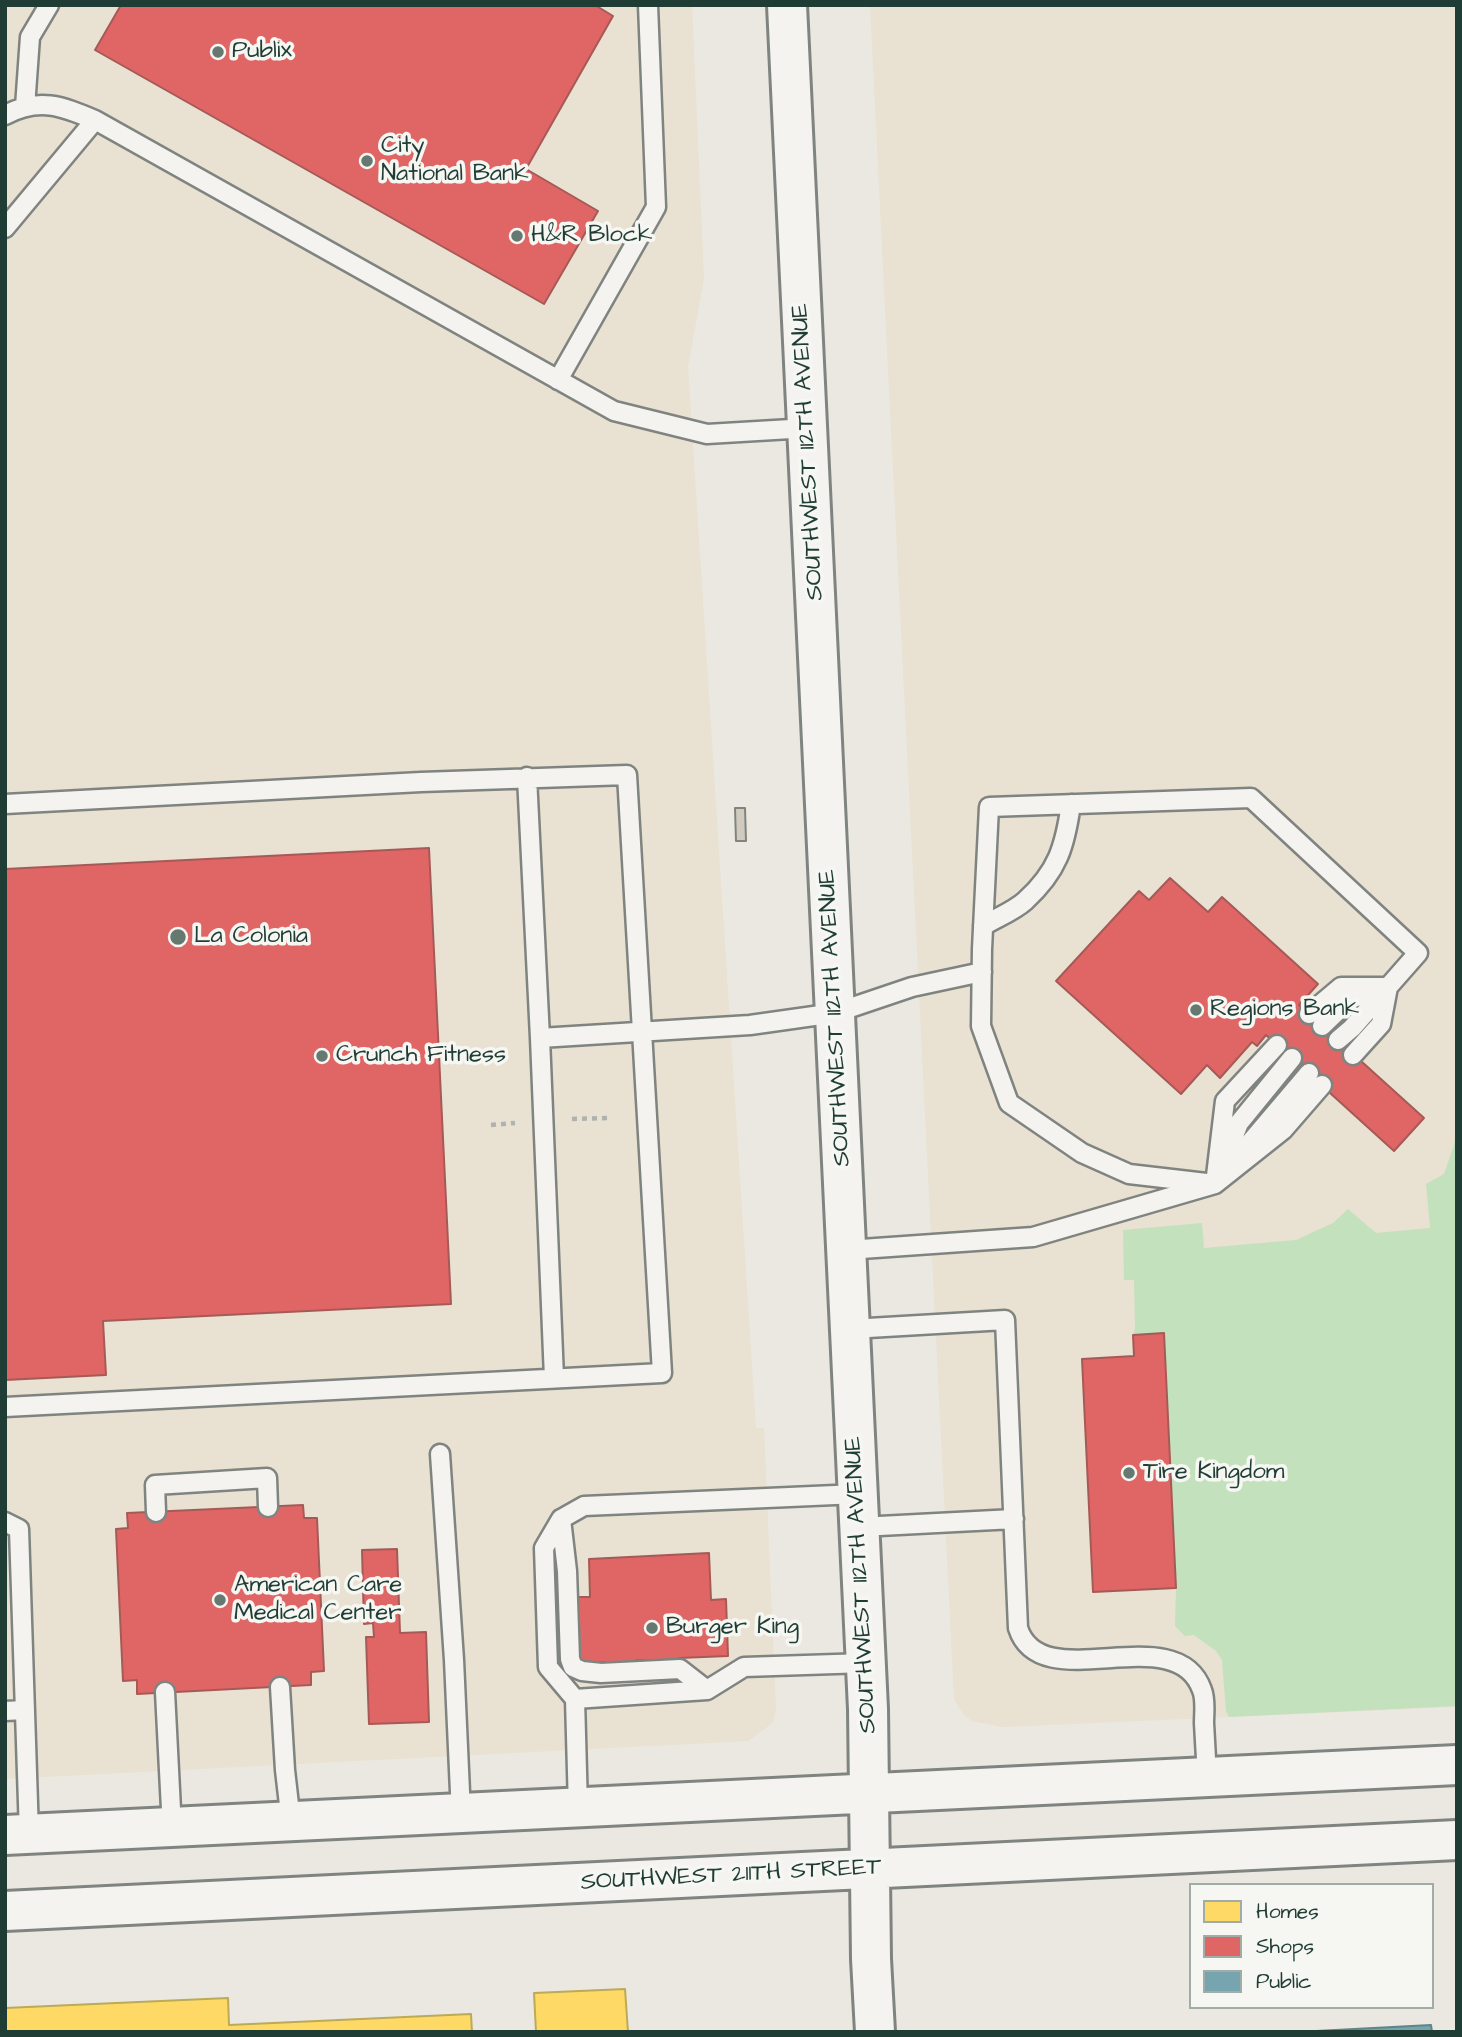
<!DOCTYPE html>
<style>
body{margin:0}
#map{position:relative;width:1462px;height:2037px;overflow:hidden;background:#ebe8e1;font-family:"Architects Daughter",sans-serif}
canvas{display:block}
.frame{position:absolute;inset:0;border:7px solid #1f3d34;pointer-events:none}
.legend{position:absolute;left:1189px;top:1883px;width:245px;height:126px;box-sizing:border-box;background:#f6f6f2;border:2px solid #a0aca6;margin:0;padding:9px 12px;list-style:none;font-size:21px;color:#1f3d34}
.legend li{display:flex;align-items:center;gap:14px;height:35px}
.legend b{width:35px;border:2px solid #a0aca6}
</style>
<div id="map">
<canvas width="1462" height="2037"></canvas>
<div class="frame"></div>
<ul class="legend">
<li><b style="height:19px;background:#ffd966"></b>Homes</li>
<li><b style="height:19px;background:#e06666"></b>Shops</li>
<li><b style="height:19px;background:#76a5af"></b>Public</li>
</ul>
</div>
<script>
const ctx = document.querySelector('canvas').getContext('2d');
ctx.lineJoin = 'round';
function paint(path, color) {
  ctx.fillStyle = color;
  ctx.fill(path, 'evenodd');
}
function stroke(path, color, width, dash) {
  ctx.strokeStyle = color;
  ctx.lineWidth = width;
  ctx.lineCap = dash ? 'butt' : 'round';
  ctx.setLineDash(dash || []);
  ctx.stroke(path);
}
function label(font, color, halo, rows, align = 'center') {
  ctx.font = font + ' "Architects Daughter",sans-serif';
  ctx.lineWidth = 7;
  ctx.setLineDash([]);
  ctx.textBaseline = 'middle';
  ctx.strokeStyle = halo;
  ctx.fillStyle = color;
  for (const [text, x, y, turn = 0] of rows) {
    ctx.save();
    ctx.translate(x, y);
    ctx.rotate((+turn || 0) * Math.PI / 180);
    ctx.textAlign = isNaN(turn) ? turn : align;
    if (halo) ctx.strokeText(text, 0, 0);
    ctx.fillText(text, 0, 0);
    ctx.restore();
  }
}
paint(new Path2D(`
 M5 5H692L704 278 688 367 756 1428H764L776 1709 774 1720 770 1725 748 1741 5 1779Z
 M870 5H1457V1707L1003 1727 972 1721 963 1714 954 1699Z`), '#e9e1d1');
paint(new Path2D(`
 M1457 1127V1706L1229 1717 1226 1711 1222 1660 1216 1651 1194 1635 1185 1636 1175 1626 1176 1588 1164 1334 1133 1335 1135 1329 1134 1280H1124L1123 1230 1202 1223 1204 1248 1296 1240 1333 1223 1348 1209 1376 1233 1430 1228 1426 1184 1444 1174 1454 1145Z`), '#c4e1bd');
const homes = new Path2D(`
 M625 1989 628 2032H536L534 1993Z
 M228 1998 229 2025 471 2014 472 2032H5V2008Z`);
paint(homes, '#ffd966');
stroke(homes, '#bcaa57', 2);
const shops = new Path2D(`
 M121 5H595L613 16 526 169 598 211 544 304 95 50Z
 M429 848 451 1304 103 1321 106 1375 5 1380V869Z
 M1170 878 1208 912 1222 897 1318 984 1299 1005 1424 1118 1394 1151 1266 1035 1257 1046 1252 1042 1220 1078 1207 1065 1181 1094 1056 981 1139 891 1149 900Z
 M1164 1333 1176 1588 1093 1592 1082 1359 1134 1356 1133 1335Z
 M303 1505 304 1518H317L324 1671 311 1672V1685L137 1694V1680L123 1681 116 1529 128 1528 127 1513Z
 M397 1549 400 1633 426 1632 429 1722 369 1724 366 1637H374L373 1623 364 1624 362 1550Z
 M709 1553 711 1600 726 1599 728 1656 679 1658V1664L659 1665V1660H636V1668L606 1670 605 1662 578 1664 575 1597H590L589 1559Z`);
paint(shops, '#e06666');
stroke(shops, '#a65a57', 2);
const public = new Path2D(`
 M1431 2025 1432 2032H1297Z`);
paint(public, '#76a5af');
stroke(public, '#5c868a', 2);
const building = new Path2D(`
 M735 808H745L746 841H736Z`);
paint(building, '#d1cbbf');
stroke(building, '#808480', 2);
const service = new Path2D(`
 M25 107 30 37 49 5
 M5 115C39 97 62 106 95 120L614 411 707 434 808 428
 M5 228 95 120
 M558 380 656 207 648 5
 M527 777 540 1038 554 1378
 M5 804 421 782 627 775 662 1373 5 1407
 M983 926C996 918 1014 911 1025 901 1058 871 1065 846 1071 804
 M1309 1014 1341 987H1388
 M1322 1026 1350 999 1373 992
 M540 1038 750 1025 835 1013 912 987 982 972
 M1353 1055 1381 1024 1388 987
 M1242 1152 1309 1073
 M1224 1161 1239 1123 1292 1058
 M1215 1184 1129 1174 1082 1153 1009 1103 981 1026 982 949 989 807 1251 798 1418 953 1352 1028 1338 1040
 M1215 1184 1225 1101 1277 1045
 M847 1250 1033 1237 1215 1184 1283 1130 1322 1085
 M851 1329 1005 1320 1018 1628C1041 1700 1176 1616 1202 1690 1206 1700 1204 1713 1204 1723 1205 1741 1206 1759 1207 1777
 M440 1454 454 1660 461 1814
 M858 1494 584 1506 561 1519 544 1548 548 1667 575 1699 707 1690 744 1667 866 1663
 M156 1512 155 1485 267 1478 268 1507
 M561 1519 567 1571 570 1659 573 1667 582 1671 601 1673 680 1669 707 1690
 M5 1522 19 1529 29 1834
 M860 1527 1014 1519
 M280 1687 285 1770 291 1822
 M165 1692 172 1829
 M575 1699 578 1808
 M5 1711 25 1710`);
const secondary = new Path2D(`
 M787 5 868 1709 871 1959 875 2032
 M5 1835 1457 1765
 M5 1911 1457 1840`);
stroke(service, '#808480', 23);
stroke(secondary, '#808480', 44);
stroke(new Path2D(`
 M572 1119 609 1118
 M491 1125 515 1123`), '#afb2af', 4.5, [5, 5]);
stroke(service, '#f4f3f0', 18);
stroke(secondary, '#f4f3f0', 38);
for (const [x, y, r, color] of [
 [218,52,7,"#667971"],
 [367,161,7,"#667971"],
 [517,236,7,"#667971"],
 [178,937,9,"#667971"],
 [1196,1010,7,"#667971"],
 [322,1056,7,"#667971"],
 [1129,1473,7,"#667971"],
 [220,1600,7,"#667971"],
 [652,1628,7,"#667971"]
]) {
  const dot = new Path2D();
  dot.arc(x, y, r, 0, 2 * Math.PI);
  ctx.fillStyle = color;
  ctx.fill(dot);
  stroke(dot, '#f6f6f2', 2.5);
}
label('24px', '#1f3d34', '#f6f6f2', [
 ["Publix",232,52],
 ["City",381,147],
 ["National Bank",381,175],
 ["H&R Block",531,236],
 ["La Colonia",194,937],
 ["Regions Bank",1210,1010],
 ["Crunch Fitness",336,1056],
 ["Tire Kingdom",1143,1473],
 ["American Care",234,1586],
 ["Medical Center",234,1614],
 ["Burger King",666,1628]
], 'left');
label('24px', '#1f3d34', '#f6f6f2', [
 ["SOUTHWEST 112TH AVENUE",809,452,-93],
 ["SOUTHWEST 112TH AVENUE",836,1018,-93],
 ["SOUTHWEST 112TH AVENUE",862,1585,-93],
 ["SOUTHWEST 211TH STREET",731,1876,-3]
]);
</script>
